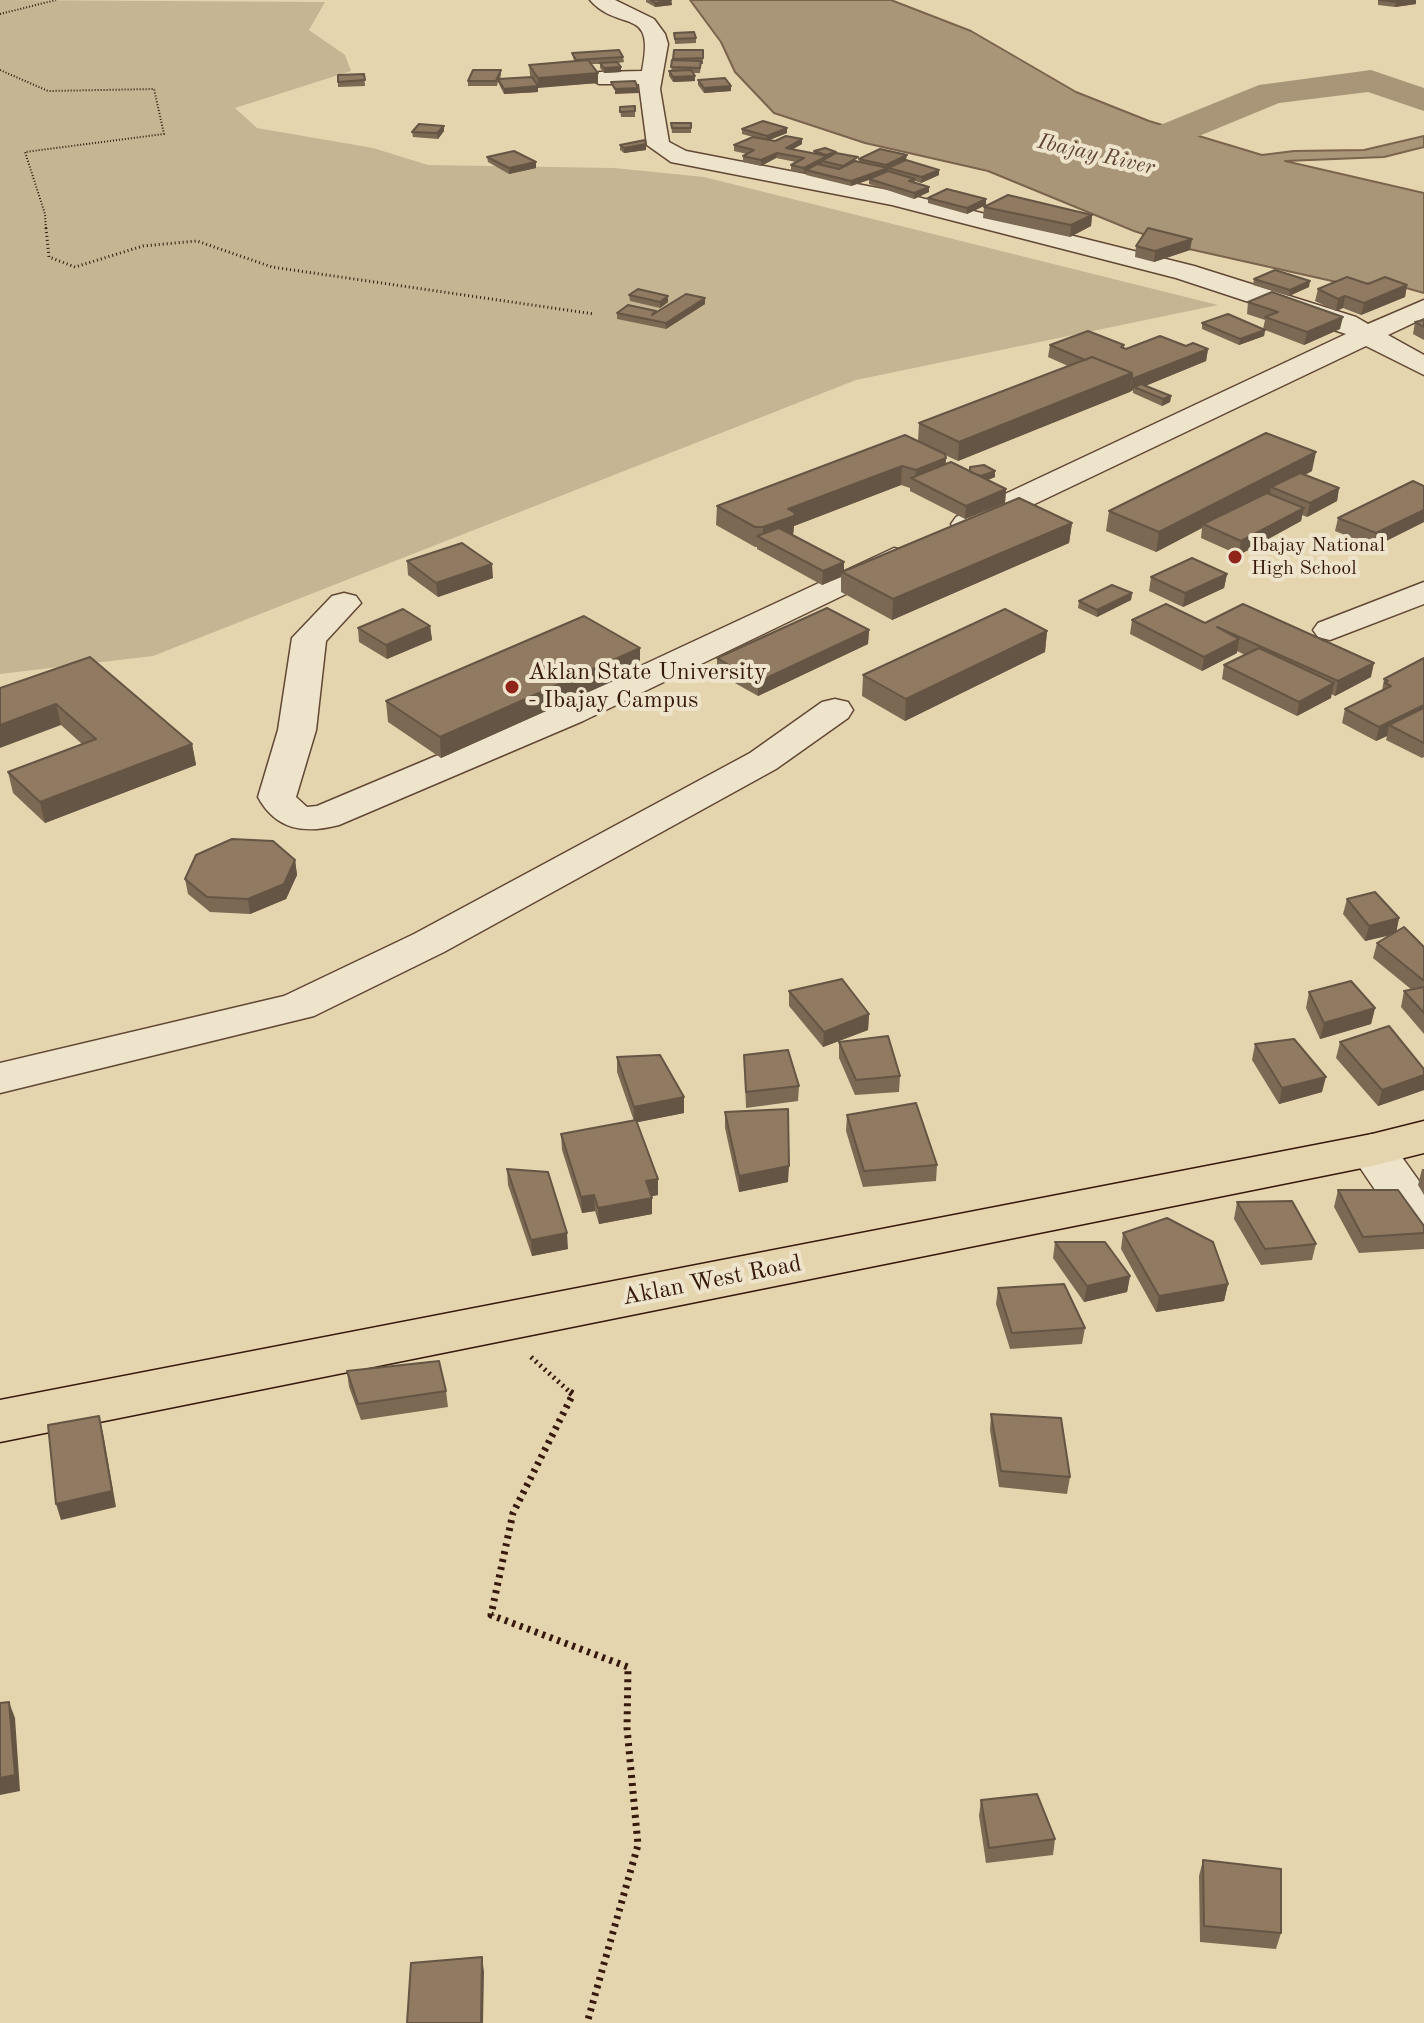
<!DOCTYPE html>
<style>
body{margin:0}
canvas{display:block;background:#e4d5af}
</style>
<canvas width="1424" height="2023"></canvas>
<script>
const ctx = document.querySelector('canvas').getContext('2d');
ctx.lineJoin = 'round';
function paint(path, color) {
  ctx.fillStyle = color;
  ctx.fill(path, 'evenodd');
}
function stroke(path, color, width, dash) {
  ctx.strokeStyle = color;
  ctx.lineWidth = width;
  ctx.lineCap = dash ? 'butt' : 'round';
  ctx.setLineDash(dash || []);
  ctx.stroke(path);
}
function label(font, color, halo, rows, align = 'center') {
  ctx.font = font + ' "Old Standard TT",serif';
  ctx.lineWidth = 8;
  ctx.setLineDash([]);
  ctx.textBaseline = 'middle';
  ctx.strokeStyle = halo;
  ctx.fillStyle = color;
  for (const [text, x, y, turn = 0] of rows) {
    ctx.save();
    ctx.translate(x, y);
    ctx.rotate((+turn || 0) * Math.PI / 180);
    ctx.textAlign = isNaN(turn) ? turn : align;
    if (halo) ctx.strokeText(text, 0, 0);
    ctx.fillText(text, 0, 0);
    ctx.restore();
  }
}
paint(new Path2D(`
 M0 0 325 2 309 30 345 55 351 71 235 108 257 128 373 148 428 165 614 168 704 177 1218 305 856 380 153 656 0 674Z`), '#c6b593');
const water = new Path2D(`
 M690 0H891L971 31 1076 92 1149 121 1262 155 1294 151 1364 150 1424 136V147L1384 157 1285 161 1424 193V293L1392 284 1341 283 1189 249 1134 231 988 171 865 143 774 113 735 72 721 42Z`);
paint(water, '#a99578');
stroke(water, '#7b634d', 2);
paint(new Path2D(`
 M1371 70 1424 88V111L1368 92 1279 103 1124 167 1110 171 1096 167 1090 159 1096 151 1259 85Z`), '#a99578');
const minor = new Path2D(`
 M590 0H615L654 19 665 34 668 44 660 89 669 142 686 151 893 191 1194 266 1356 317 1368 324 1424 300V318L1388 335 1424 355V375L1366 346 978 531 967 534 956 531 951 524 956 517 1346 334 1176 278 892 205 671 162 647 145 639 84H599L588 78 599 72 642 71C656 4 620 34 590 0Z
 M894 548 906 551 910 558 906 565 583 721 339 825C304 834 276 830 258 797L278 730 292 638 332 596 344 593 356 596 361 603 326 641 316 730 296 797 307 807 317 806 557 705Z
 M1424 582V604L1330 640 1318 637 1313 630 1318 623Z
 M835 699 848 702 853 710 848 718 776 769 444 952 314 1016 0 1093V1063L284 996 414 934 750 753 822 702Z
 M1372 1134 1389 1139 1424 1188V1242L1407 1237 1348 1150 1355 1139Z`);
const major = new Path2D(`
 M1424 1121V1153L1372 1166 0 1442V1400L1372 1134Z`);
stroke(minor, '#624735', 3);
stroke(major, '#36180c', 3);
stroke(new Path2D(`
 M0 14 56 0
 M0 70 48 91 154 89 164 134 25 152 45 214 46 230`), '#36180c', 2, [1, 2]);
stroke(new Path2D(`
 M46 228 49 257 75 267 143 246 197 241 272 267 594 314`), '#36180c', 3, [1, 3]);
stroke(new Path2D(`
 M531 1357 572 1394`), '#36180c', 5, [2, 4]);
stroke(new Path2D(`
 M570 1392 573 1394 513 1513 491 1615 628 1667 627 1728 638 1845 587 2023`), '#36180c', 7, [3, 5]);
paint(minor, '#ede4cb');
paint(major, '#e4d5af');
paint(new Path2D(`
 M646 0H671L672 5 655 7 646 2Z
 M1378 0H1416V4L1395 7 1378 5Z
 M674 33 696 38V43L675 44Z
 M703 50V64H701L700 73H693L695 81 673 82 669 76V71H671L673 59Z
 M572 53 623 57 624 62 618 63 621 67V72L604 73 600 68V64H591L598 83 538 87V92L504 94 498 82 497 86H468V81L501 70V75L500 79 531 77 530 75 529 65 574 61Z
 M364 74 365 86 338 87V75Z
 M698 80 731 91 704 93 698 85Z
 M635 106V117H621L620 107Z
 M671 123H691V133H672Z
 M742 129 787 133 769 140 802 144 793 149 814 154V151L836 153 859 162V159L906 160 939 170V175L921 183 915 181V183L929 192 914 199 869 184V180L851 186 806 175V173L791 171V165L796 162 776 158 761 166 743 162V156L747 154 734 151V145L753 137 742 134Z
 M444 131 438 139 413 137 412 132Z
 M620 145 646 150 624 153 620 150Z
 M487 157 536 162V168L509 174 488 162Z
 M928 198 986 205 967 214 928 203Z
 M984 207 1092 215 1091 226 1070 237 983 218Z
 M1192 239 1190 250 1154 262 1135 257 1136 246Z
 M1254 279 1309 287 1289 296 1253 285Z
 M1368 284 1407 285 1405 297 1361 315 1343 308 1336 311 1315 301 1318 289Z
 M629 295 668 302 660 308 630 301Z
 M705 298V304L666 329 617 319V313L656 311V313Z
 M1248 302 1340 329 1304 345 1265 330 1264 336 1239 345 1202 329V323L1263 329 1265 320 1247 314Z
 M1424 320V340L1413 334 1415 322Z
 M1050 345H1124V348L1126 349 1186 346 1208 349 1206 361 1145 386 1171 396 1170 402 1162 406 1133 393V390L958 461 945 455 946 464 995 477 988 480 1006 489 1005 503 965 519 910 491V488L901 485 794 526 793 535 844 562V571L1072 523 1069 543 892 620 841 592V577L822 585 757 549V547H755L716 525 717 506 918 441 919 423 1068 366 1048 357Z
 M1312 471 1305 475 1339 488 1337 501 1307 517 1302 515 1301 521 1239 555 1201 538 1202 528 1156 552 1106 531 1109 511Z
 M1424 486V522L1374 547 1335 531 1338 518Z
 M407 561 493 578 438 597 408 575Z
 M1227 574 1224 588 1183 607 1149 591 1151 577Z
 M1132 593 1131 600 1097 617 1078 608 1079 601Z
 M1132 620 1205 623 1371 677 1335 696 1331 694V698L1297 716 1222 679 1224 665 1245 655 1237 651V653L1202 671 1130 634Z
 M430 626 432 640 387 659 359 642 358 628Z
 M869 630 868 644 758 696 717 673V658Z
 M1047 631 1045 652 905 721 862 696 863 675Z
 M640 648V669L441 758 388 722 386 701Z
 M1424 658V757L1422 758 1386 740 1387 736 1376 741 1342 723 1345 709 1382 691 1384 679Z
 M0 688 192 744 196 765 45 823 13 793 8 772 82 744 61 725Z
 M295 860 297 875 286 899 250 914 210 912 188 894 185 879Z
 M1347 899 1399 918 1396 931 1424 947V1034L1401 1007 1404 991 1412 990 1373 958 1377 943 1389 935 1365 941 1343 914Z
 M789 991 869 1014 868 1030 823 1047 789 1006Z
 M1309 992 1375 1008 1371 1024 1320 1039 1306 1008Z
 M839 1042 900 1076 899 1092 855 1095 839 1058Z
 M1340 1042 1424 1090 1378 1106 1336 1058Z
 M1255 1044 1322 1092 1279 1104 1252 1060Z
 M744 1055 799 1086 798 1101 746 1108Z
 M617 1057 684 1113 637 1122 658 1195 652 1196V1214L599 1224 595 1211 582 1213 562 1150 561 1134 634 1121 617 1072Z
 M725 1112 788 1182 739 1192 725 1128Z
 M847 1115 937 1165 936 1181 863 1187 846 1131Z
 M507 1169 568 1249 532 1256 508 1185Z
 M1422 1169H1424V1195L1418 1185Z
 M1338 1190 1424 1226V1249L1359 1253 1334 1207Z
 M1237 1202 1316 1244 1312 1260 1261 1265 1234 1219Z
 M1123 1233 1228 1284 1224 1301 1156 1312 1121 1249Z
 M1055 1242 1130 1276 1127 1292 1084 1302 1053 1258Z
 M998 1288 1085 1328 1082 1344 1010 1349 996 1304Z
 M347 1371 446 1391 448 1407 361 1420 349 1387Z
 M991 1414 1070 1477 1067 1494 999 1487 990 1430Z
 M981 1800 1055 1839 1053 1855 986 1863 979 1816Z
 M1203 1860 1281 1933 1276 1949 1200 1942 1199 1876Z`), '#7c6953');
paint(new Path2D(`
 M671 0 672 5 655 7V3Z
 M1411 0H1416V4L1395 7 1396 2Z
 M621 67V72L604 73V68Z
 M598 73V83L538 88V78Z
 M695 76V81L673 82V77Z
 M538 86V92L504 94V89Z
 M731 86V91L704 93V88Z
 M638 88 639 93 615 94V89Z
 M444 126V131L438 139 437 133Z
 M787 128V133L767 141V136Z
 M802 139V144L786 153V148Z
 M646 144V150L624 153V148Z
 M836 152V158L822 161V164L810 171 806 170V173L804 174V168L826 155Z
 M777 153 776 158 761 166V160Z
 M907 155 906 160 888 168V173L851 186V181L886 168V165Z
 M536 162V168L509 174V168Z
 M939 170V175L921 183 922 177Z
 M929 187V192L914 199V193Z
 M986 199V205L967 214V208Z
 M1092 215 1091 226 1070 237 1071 225Z
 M1192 239 1190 250 1154 262 1155 251Z
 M1310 281 1309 287 1289 296 1290 290Z
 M1407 285 1405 297 1361 315 1364 303Z
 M668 296V302L660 308V302Z
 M1345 296 1343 308 1336 311 1338 299Z
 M705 298V304L666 329V323Z
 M1343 317 1340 329 1304 345 1307 332Z
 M1265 330 1264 336 1239 345 1240 339Z
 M1208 349 1206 361 1138 389 1134 387 1133 390 1130 392 1132 379Z
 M1132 373 1130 392 958 461 959 442Z
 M1171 396 1170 402 1162 406 1163 399Z
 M1316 452 1312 471 1276 490 1271 487 1270 493 1206 526 1203 524 1202 528 1156 552 1159 532Z
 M946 458 945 477 915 480 916 470Z
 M902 466 901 485 794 526 793 535 763 539V527L788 509Z
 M995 471V477L980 483 981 476Z
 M1339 488 1337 501 1307 517 1310 503Z
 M1006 489 1005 503 965 519 966 506Z
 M1304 508 1301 521 1239 555 1241 541Z
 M1424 510V522L1374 547 1376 533Z
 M1072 523 1069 543 892 620 893 599Z
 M844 562V573L842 572 841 577 822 585 823 571Z
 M492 564 493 578 438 597 436 583Z
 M1227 574 1224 588 1183 607 1185 593Z
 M1132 593 1131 600 1097 617V610Z
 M430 626 432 640 387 659 386 645Z
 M869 630 868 644 758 696V682Z
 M1047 631 1045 652 905 721 906 699Z
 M1239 639 1237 653 1202 671 1204 657Z
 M640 648V669L441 758 440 737Z
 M1374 663 1371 677 1335 696 1338 681Z
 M1334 683 1331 698 1297 716 1299 702Z
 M56 704 61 725 0 748V725Z
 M1424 705V718L1389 725 1387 736 1376 741 1379 727Z
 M192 744 196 765 45 823 40 802Z
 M295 860 297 875 286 899 250 914 248 899Z
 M1399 918 1396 934 1365 941 1369 926Z
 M1375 1008 1371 1024 1320 1039 1324 1023Z
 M869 1014 868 1030 823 1047 824 1032Z
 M1424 1075V1090L1378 1106 1382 1090Z
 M1326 1077 1322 1092 1279 1104 1282 1088Z
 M684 1097V1113L634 1123V1107Z
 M789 1166 788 1182 739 1192V1176Z
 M658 1179V1195L647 1197 646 1181Z
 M594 1195 595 1211 582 1213 581 1197Z
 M652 1198V1214L599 1224 598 1208Z
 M567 1233 568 1249 532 1256 531 1240Z
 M1130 1276 1127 1292 1084 1302 1087 1286Z
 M1228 1284 1224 1301 1156 1312 1159 1296Z
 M99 1416 103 1433 116 1507 61 1520 56 1504Z
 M9 1702 15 1718 20 1791 0 1795V1778Z
 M482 1957 484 1972 483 2023H481Z`), '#655544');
const building = new Path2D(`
 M651 0H671L655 3Z
 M1379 0H1411L1396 2Z
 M694 32 696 38 675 39 674 33Z
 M619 50 623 57 576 60 572 53Z
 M674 50H703V58L673 59Z
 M588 60 598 73 538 78 529 65Z
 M672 60 701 61 700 68 671 67Z
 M617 62 621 67 604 68 600 63Z
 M473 70H501L496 81H468Z
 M691 70 695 76 673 77 669 71Z
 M364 74 365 80 338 82V75Z
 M532 77 538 86 504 89 498 79Z
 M725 78 731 86 704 88 698 80Z
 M635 81 638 88 615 89 611 82Z
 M635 106V111L620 112V107Z
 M763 121 787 128 767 136 742 129Z
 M671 123H691V128H672Z
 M419 124 444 126 437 133 412 132Z
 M786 136 802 139 786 148 827 156 804 168 791 165 804 158 777 153 761 160 743 156 754 150 734 145 753 137 775 141Z
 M645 140 646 144 624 148 620 145Z
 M825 148 836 152 826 155 814 151Z
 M880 149 907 155 886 165 859 159Z
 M514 151 536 162 509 168 487 157Z
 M836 153 858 157 843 166 822 161Z
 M906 160 939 170 922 177 888 168Z
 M855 161 888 168 851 181 806 170 817 164 839 169Z
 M888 171 915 179 909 181 929 187 914 193 869 179Z
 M947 189 986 199 967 208 928 198Z
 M1008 195 1092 215 1071 225 984 207Z
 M1148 228 1192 239 1155 251 1136 246Z
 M1275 270 1310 281 1290 290 1254 279Z
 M1347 277 1368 284 1385 277 1407 285 1364 303 1345 296 1338 299 1318 289Z
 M638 289 668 296 660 302 629 295Z
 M1272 292 1343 317 1307 332 1265 317 1278 312 1248 302Z
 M686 294 705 298 666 323 617 313 628 305 656 311 652 315Z
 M1228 314 1265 330 1240 339 1202 323Z
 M1424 320V327L1415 322Z
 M1088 331 1124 345 1121 347 1126 349 1160 336 1186 346 1193 343 1208 349 1132 379V373L1092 357 1085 360 1050 345Z
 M1092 357 1132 373 959 442 919 423Z
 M1141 384 1171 396 1163 399 1134 387Z
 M1266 433 1316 452 1159 532 1109 511Z
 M905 435 945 454 946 458 916 470 902 466 788 509 795 513 794 516 763 527H755L717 506Z
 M951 462 1006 489 966 506 911 478Z
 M984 465 995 471 981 476 970 472V467Z
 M1300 473 1339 488 1310 503 1271 487Z
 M1413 481 1424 486V510L1376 533 1338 518Z
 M1267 493 1304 508 1241 541 1203 524Z
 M1019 498 1072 523 893 599 842 572Z
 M779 528 844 562 823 571 757 536Z
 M462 543 492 564 436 583 407 561Z
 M1192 558 1227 574 1185 593 1151 577Z
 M1112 585 1132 593 1097 610 1079 601Z
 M1166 604 1205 623 1243 604 1374 663 1338 681 1217 627 1239 639 1204 657 1132 620Z
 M827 608 869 630 758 682 717 658Z
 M403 609 430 626 386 645 358 628Z
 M1005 609 1047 631 906 699 863 675Z
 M584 616 640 648 440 737 386 701Z
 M1259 648 1334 683 1299 702 1224 665Z
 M90 657 192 744 40 802 8 772 96 739 56 704 0 725V688Z
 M1424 658V705L1379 727 1345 709 1391 686 1385 683 1388 681 1384 679Z
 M1424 708V743L1389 725Z
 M232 839 273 841 295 860 284 884 248 899 207 897 185 879 196 855Z
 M1375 892 1399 918 1369 926 1347 899Z
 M1404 927 1424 947V979L1423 980 1377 943Z
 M842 979 869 1014 824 1032 789 991Z
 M1351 981 1375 1008 1324 1023 1309 992Z
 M1424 987V1013L1404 991Z
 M1389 1026 1424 1069V1075L1382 1090 1340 1042Z
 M888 1036 900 1076 856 1080 839 1042Z
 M1294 1039 1326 1077 1282 1088 1255 1044Z
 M788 1050 799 1086 746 1092 744 1055Z
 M660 1055 684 1097 634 1107 617 1057Z
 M916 1103 937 1165 864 1171 847 1115Z
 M788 1109 789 1166 739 1176 725 1112Z
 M636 1120 658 1179 646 1181 652 1198 598 1208 594 1195 581 1197 561 1134Z
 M507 1169 548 1172 567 1233 531 1240Z
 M1338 1190H1398L1424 1226V1233L1363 1237Z
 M1292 1201 1316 1244 1265 1249 1237 1202Z
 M1167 1218 1213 1242 1228 1284 1159 1296 1123 1233Z
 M1055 1242H1105L1130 1276 1087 1286Z
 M1064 1284 1085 1328 1012 1333 998 1288Z
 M439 1361 446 1391 358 1404 347 1371Z
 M991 1414 1061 1418 1070 1477 1001 1471Z
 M99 1416 112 1491 56 1504 48 1425Z
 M9 1702 15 1775 0 1778V1703Z
 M1037 1794 1055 1839 989 1848 981 1800Z
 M1203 1860 1281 1869V1933L1204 1926Z
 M482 1957 481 2023H407L411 1963Z`);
paint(building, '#907a61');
stroke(building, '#655544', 2);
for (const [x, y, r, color] of [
 [1235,557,8,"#8f2418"],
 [512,687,8,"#8f2418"]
]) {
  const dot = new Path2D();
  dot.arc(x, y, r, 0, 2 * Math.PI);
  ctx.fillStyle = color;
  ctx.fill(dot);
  stroke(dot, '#ede4cb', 3);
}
label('20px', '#36180c', '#ede4cb', [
 ["Ibajay National",1251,546],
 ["High School",1251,569]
], 'left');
label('italic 22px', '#5e4432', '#ede4cb', [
 ["Ibajay River",1096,155,13]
]);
label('24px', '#36180c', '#ede4cb', [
 ["Aklan State University",528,673],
 ["- Ibajay Campus",528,701]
], 'left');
label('24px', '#36180c', '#ede4cb', [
 ["Aklan West Road",712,1281,-11]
]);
</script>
